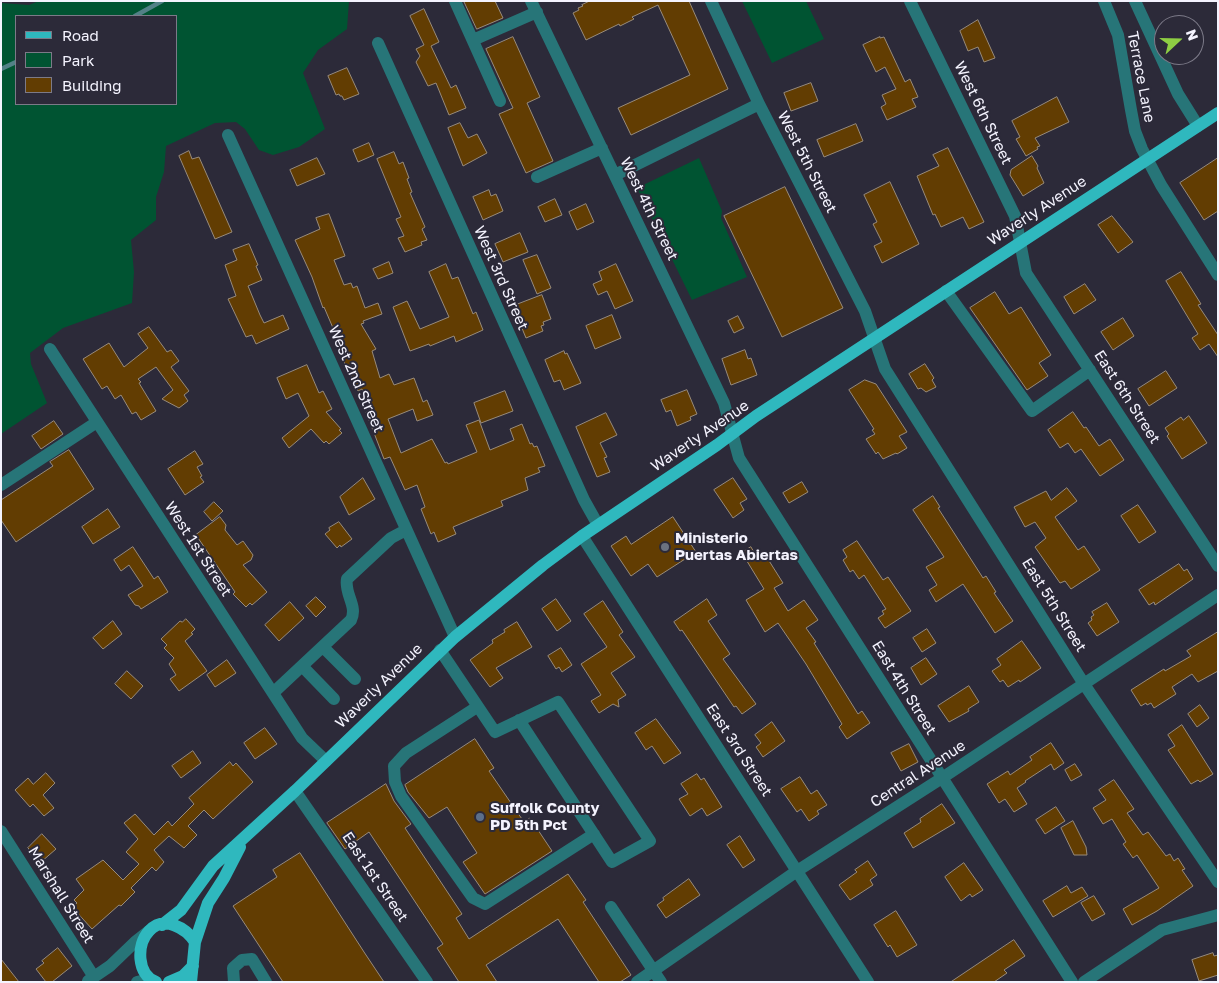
<!DOCTYPE html>
<style>
body{margin:0}
#map{position:relative;width:1219px;height:983px;overflow:hidden;background:#2c2a39;font-family:"Golos Text",sans-serif}
canvas{display:block}
.frame{position:absolute;inset:0;border:2px solid #f4f3fe;pointer-events:none}
.legend{position:absolute;left:15px;top:15px;width:162px;height:90px;box-sizing:border-box;background:#2c2a39;border:1px solid #7c7a88;margin:0;padding:6px 9px;list-style:none;font-size:15px;color:#f4f3fe}
.legend li{display:flex;align-items:center;gap:10px;height:25px}
.legend b{width:25px;border:1px solid #7c7a88}
.north{position:absolute;left:1154px;top:15px;width:50px;height:50px;box-sizing:border-box;background:#2c2a39;border:1px solid #7c7a88;border-radius:50%;rotate:69deg;font-size:14px;font-weight:700;line-height:20px;text-align:center;color:#f4f3fe}
.north::after{content:'';display:block;margin:auto;width:18px;height:22px;background:#8ece43;clip-path:polygon(50% 0,100% 100%,50% 72%,0 100%)}
</style>
<div id="map">
<canvas width="1219" height="983"></canvas>
<div class="frame"></div>
<ul class="legend">
<li><b style="height:6px;background:#2fb8be"></b>Road</li>
<li><b style="height:14px;background:#005432"></b>Park</li>
<li><b style="height:14px;background:#623d02"></b>Building</li>
</ul>
<div class="north">N</div>
</div>
<script>
const ctx = document.querySelector('canvas').getContext('2d');
ctx.lineJoin = 'round';
function paint(path, color) {
  ctx.fillStyle = color;
  ctx.fill(path, 'evenodd');
}
function stroke(path, color, width, dash) {
  ctx.strokeStyle = color;
  ctx.lineWidth = width;
  ctx.lineCap = dash ? 'butt' : 'round';
  ctx.setLineDash(dash || []);
  ctx.stroke(path);
}
function label(font, color, halo, rows, align = 'center') {
  ctx.font = font + ' "Golos Text",sans-serif';
  ctx.lineWidth = 4;
  ctx.setLineDash([]);
  ctx.textBaseline = 'middle';
  ctx.strokeStyle = halo;
  ctx.fillStyle = color;
  for (const [text, x, y, turn = 0] of rows) {
    ctx.save();
    ctx.translate(x, y);
    ctx.rotate((+turn || 0) * Math.PI / 180);
    ctx.textAlign = isNaN(turn) ? turn : align;
    if (halo) ctx.strokeText(text, 0, 0);
    ctx.fillText(text, 0, 0);
    ctx.restore();
  }
}
paint(new Path2D(`
 M39 1H349L347 29 318 50 303 73 325 129 299 147 273 155 259 150 245 129 236 122 215 123 166 146 164 172 156 197V220L131 240 134 272 132 303 63 328 30 353 31 364 47 403 1 434V3L29 5ZM16 16H176V104H16Z
 M742 1H806L824 39 772 63Z
 M699 158 722 211 721 218 747 277 692 300 637 188Z`), '#005432');
stroke(new Path2D(`
 M135 16 162 1
 M1 69 16 62`), '#528187', 4.5);
const building = new Path2D(`
 M464 1H495L503 18 477 29Z
 M590 1H689L728 89 631 135 618 108 690 75 658 5 632 17 634 19 620 26 619 24 586 40 573 13 579 10 578 8 583 6 582 5Z
 M424 9 439 42 431 46 451 88 456 85 466 108 449 115 436 83 428 86 416 62 420 56 416 49 424 45 410 16Z
 M978 20 995 58 984 62 978 47 968 51 960 31Z
 M513 37 540 97 527 103 553 161 526 173 499 114 513 108 486 49Z
 M880 37V38L884 37 905 82 910 79 918 97 912 99 916 107 887 120 881 107 886 104 882 95 896 89 885 67 876 72 863 45Z
 M347 68 359 94 344 100 342 96H340L339 94 336 95 328 76Z
 M811 83 818 101 791 111 784 93Z
 M1057 97 1069 122 1035 138 1040 146 1037 147 1038 149 1026 156 1016 139 1020 137 1012 121Z
 M460 123 468 138 477 134 487 153 463 166 448 128Z
 M856 124 863 141 824 157 817 140Z
 M369 143 374 155 358 162 353 150Z
 M948 148 984 222 969 229 963 217 941 227 935 214 933 215 917 176 939 166 933 155Z
 M189 151 192 159 199 157 232 232 215 239 179 156Z
 M394 152 399 164 403 162 409 178 407 179 412 192 410 193 425 227 422 229 427 240 421 242 422 245 405 252 398 238 404 236 396 219 401 217 377 159Z
 M1032 156 1038 166 1037 168 1044 183 1023 196 1010 175 1011 170Z
 M317 158 325 174 297 186 290 170Z
 M1218 158V211L1204 220 1180 183Z
 M890 182 919 244 882 263 874 246 882 242 873 224 877 222 864 195Z
 M785 187 843 308 782 337 724 216Z
 M489 190 491 196 496 194 503 211 483 220 473 197Z
 M555 199 562 215 545 222 538 207Z
 M586 204 594 222 577 230 569 212Z
 M329 214 345 256 334 260 344 285 351 283 353 288 357 286 365 308 378 303 382 314 363 321 364 323 361 324 376 349 372 351 380 378 389 374 394 385 414 378 423 402 427 400 433 415 417 421 413 409 388 419 401 453 432 439 445 463 447 462 448 464 477 452 466 425 479 420 490 450 514 440 510 429 522 424 530 444 532 443 534 447 537 446 545 466 538 468 540 472 525 478 528 490 501 501 503 506 453 527 456 534 438 542 434 532 431 534 421 509 425 507 417 485 405 490 390 457 384 459 366 412 370 410 362 389 358 391 348 368H346L336 335 324 307 323 308 312 277 295 240 320 229 316 218Z
 M1112 216 1133 242 1118 253 1098 225Z
 M520 233 528 252 503 262 495 244Z
 M249 244 258 265 256 266 262 280 248 286 260 315 264 323 283 315 289 329 256 344 252 335 246 337 228 299 236 296 225 265 237 260 233 250Z
 M537 255 551 288 537 294 523 260Z
 M389 262 393 273 378 279 373 269Z
 M446 264 452 279 458 277 473 314 476 312 483 330 456 342 454 336 430 346 429 344 410 351 393 307 407 301 420 329 449 317 429 272Z
 M616 264 633 301 615 309 607 291 598 295 593 284 602 280 599 272Z
 M1181 272 1201 304 1198 305 1218 335V357L1209 344 1200 350 1192 338 1198 334 1166 281Z
 M1085 284 1096 300 1074 314 1064 297Z
 M995 292 1009 314 1021 307 1051 355 1039 363 1048 376 1027 390 970 308Z
 M542 295 551 319 543 322 544 325 541 326 543 331 526 338 519 321 521 320 516 305Z
 M612 315 621 338 595 349 586 326Z
 M738 316 744 328 734 333 728 321Z
 M1123 318 1134 336 1113 350 1101 332Z
 M149 327 167 352 171 350 179 361 171 367 189 391 184 395 188 401 179 408 162 399 173 390 156 367 138 379 141 382 139 383 156 411 141 420 136 412 132 414 121 395 115 399 107 386 102 389 83 359 109 343 124 367 148 348 138 334Z
 M745 350 748 359 751 358 757 375 731 385 722 359Z
 M564 351 565 354 567 353 581 383 564 390 560 380 554 382 545 360Z
 M925 364 934 378 932 380 936 387 926 392 921 388 918 389 909 374Z
 M307 365 319 393 323 391 332 409 326 412 341 429 339 430 342 433 329 444 326 441 324 443 311 429 289 448 282 438 309 416 298 393 286 399 277 378Z
 M1166 371 1177 388 1149 406 1138 389Z
 M865 380 876 384 907 432 899 436 907 448 897 454 896 453 883 459 878 452 876 454 866 439 875 434 872 430 874 429 849 390Z
 M687 390 697 414 690 417 691 420 677 426 671 410 666 412 661 400Z
 M505 391 513 411 481 423 474 403Z
 M1073 412 1084 428 1086 427 1099 446 1110 439 1124 460 1100 476 1081 449 1075 453 1068 443 1060 448 1048 430Z
 M606 413 617 435 600 443 607 457 604 458 610 472 597 477 576 427Z
 M1189 416 1207 443 1182 459 1167 436 1169 434 1165 428 1181 417 1183 420Z
 M54 421 63 434 41 449 32 436Z
 M69 450 94 489 16 542 1 520V500L53 466 50 462Z
 M195 451 203 464 197 467 202 476 200 477 204 482 185 495 168 469Z
 M363 478 375 499 349 515 340 497Z
 M733 478 747 499 740 503 744 510 733 518 714 490Z
 M802 482 808 492 789 503 783 493Z
 M1067 488 1077 501 1055 517 1078 550 1084 546 1100 570 1071 589 1065 581 1060 583 1035 547 1046 538 1035 522 1025 527 1014 507 1046 491 1051 500Z
 M933 496 940 507 938 508 983 578 986 576 996 592 994 593 1013 621 995 633 963 584 936 602 929 590 937 585 926 567 944 557 913 510Z
 M214 502 223 511 212 521 204 512Z
 M1138 505 1156 532 1139 543 1121 516Z
 M108 509 120 527 93 544 82 527Z
 M220 517 226 525 225 530 237 545 243 541 253 555 251 560 243 565 267 592 252 605 250 603 246 607 233 594 235 592 196 535Z
 M673 517 696 552 657 577 648 564 631 576 611 546 626 536 631 544Z
 M339 522 352 539 341 547 340 545 337 548 325 534 330 530 329 528Z
 M857 541 883 580 888 577 911 611 885 628 878 618 884 614 882 611 886 609 864 575 859 579 853 570 850 572 843 560 847 557 843 550Z
 M133 547 154 579 158 576 168 592 141 609 139 606 135 605 128 595 143 586 129 565 121 571 114 560Z
 M751 547 759 561 766 556 783 583 774 588 788 611 804 600 818 620 806 628 816 642 814 643 858 714 862 711 870 723 847 739 839 727 842 724 806 664 778 623 765 632 746 600 764 589 742 553Z
 M1179 564 1184 571 1187 569 1193 579 1155 605 1154 602 1149 605 1139 590Z
 M316 597 326 607 316 617 306 606Z
 M556 599 571 621 557 631 542 609Z
 M707 599 717 615 708 621 730 654 723 659 756 704 742 714 736 706 734 707 682 630 680 631 674 622Z
 M603 601 623 632 619 635 635 657 611 673 626 695 618 700 619 707 613 704 599 713 591 701 601 695 581 664 607 647 584 614Z
 M290 602 304 618 279 641 265 625Z
 M1107 603 1119 622 1097 636 1088 623 1092 620 1091 617 1094 615 1092 612Z
 M186 619 195 629 191 633 193 634 185 641 207 671 179 691 170 679 176 675 169 664 174 658 164 648 167 645 161 639 180 621 182 622Z
 M113 621 122 634 103 649 93 638Z
 M517 622 532 647 496 668 503 678 490 687 470 660 493 643 492 640 505 632 504 630Z
 M927 629 936 643 922 652 913 638Z
 M1218 632V671L1198 682 1192 674 1172 687 1176 694 1154 708 1151 703 1147 705 1146 703 1141 706 1131 690 1164 669 1165 671 1191 656 1187 651Z
 M1022 641 1041 668 1020 682 1019 680 1008 687 1003 680 1000 682 992 671 1001 665 997 659Z
 M561 648 572 665 562 672 559 667 556 669 548 656Z
 M926 658 937 674 921 685 911 668Z
 M227 660 236 673 215 687 207 675Z
 M127 671 143 686 131 699 115 684Z
 M969 686 979 702 968 709 969 711 949 722 938 706Z
 M1200 705 1209 718 1197 727 1188 714Z
 M656 719 681 753 664 764 652 746 646 750 635 733Z
 M772 722 785 741 763 757 756 747 761 743 755 735Z
 M1182 725 1213 774 1200 782 1198 780 1191 784 1168 750 1175 746 1168 735Z
 M265 728 277 744 255 759 244 743Z
 M475 739 494 768 489 771 524 822 530 818 552 851 485 894 463 862 477 853 447 807 429 818 408 792 405 785Z
 M1051 743 1064 763 1054 770 1051 764 1025 781 1026 782 1017 788 1027 804 1014 812 1005 799 999 803 987 784 1008 771 1010 775 1032 760 1030 757Z
 M909 744 918 762 901 771 891 753Z
 M193 751 201 763 181 778 172 766Z
 M230 762 233 766 236 763 253 782 213 819 204 810 188 826 197 835 184 848 169 836 154 850 164 862 156 871 152 867 131 888 135 892 121 906 119 905 92 929 72 907 77 903 74 900 84 890 76 879 103 860 123 880 139 864 126 852 138 839 124 823 135 814 154 835 168 821 172 826 194 804 189 798Z
 M1075 764 1082 775 1071 781 1065 770Z
 M46 773 55 783 43 795 54 808 44 816 33 804 30 807 15 790 28 778 33 784Z
 M697 774 701 780 704 778 722 807 707 816 702 808 690 816 679 799 688 794 681 784Z
 M800 777 811 794 817 790 827 805 817 811 819 814 809 821 801 809 797 812 781 789Z
 M1114 780 1134 809 1127 813 1143 835 1148 832 1166 856 1170 854 1174 861 1178 858 1185 869 1182 870 1193 886 1157 911 1132 925 1123 909 1159 888 1137 855 1133 858 1123 844 1126 842 1112 819 1103 824 1093 808 1106 800 1099 790Z
 M386 784 394 801 411 824 405 828 462 914 456 918 469 939 568 874 586 900 583 902 631 975 620 982H599L558 919 486 965 497 982H459L437 948 443 944 369 832 345 849 327 823Z
 M942 804 955 823 913 848 904 833 921 822 920 819Z
 M1056 807 1065 821 1045 834 1036 820Z
 M1073 821 1086 847 1087 855H1074L1061 828Z
 M42 834 56 849 41 862 39 860 38 862 28 851 29 849 28 848Z
 M740 836 755 860 743 868 727 845Z
 M300 853 364 952 384 982H283L233 906 277 877 273 870Z
 M868 861 877 875 870 880 873 885 850 900 839 885 857 872 855 870Z
 M964 863 983 890 972 897 970 894 961 901 945 877Z
 M689 879 700 895 666 918 657 905 664 900 663 898Z
 M1067 886 1071 893 1082 887 1088 896 1053 917 1043 901Z
 M1094 896 1105 914 1092 921 1081 903Z
 M896 911 917 945 897 957 890 945 888 947 874 925Z
 M1014 940 1025 956 1004 970 1007 973 994 982H951Z
 M58 948 72 966 52 982H46L36 969 44 963 42 961Z
 M1213 953 1214 956 1218 955V975L1199 981 1192 960Z
 M1 959 19 982H1Z`);
paint(building, '#623d02');
stroke(building, '#988b7b', 1);
stroke(new Path2D(`
 M455 1 500 101
 M531 1 724 403 739 458 1072 982
 M711 1 759 104 865 311 885 369 1084 684 1218 882
 M910 1 1015 216 1026 273 1218 566
 M1104 1 1118 35 1131 110 1135 131 1142 149 1161 185 1218 275
 M1135 1 1178 94 1198 126
 M473 40 537 12
 M378 43 584 500 598 525
 M228 135 455 637
 M615 175 759 104
 M537 177 602 148
 M946 291 1032 411 1090 370
 M50 349 302 738 326 761
 M1 485 97 422
 M582 536 868 982
 M323 647 355 679
 M440 650 495 732 558 702 650 841 612 862 519 720
 M302 666 334 699
 M273 693 351 620C358 606 344 594 347 579L391 538 406 530
 M477 707 406 753 394 766 395 782 401 796 473 898 485 904 594 834
 M295 791 427 982
 M1 831 94 977
 M611 907 661 982
 M88 981 110 966 135 942 149 931
 M137 982 149 979
 M234 982 233 968 242 960 252 959 266 982
 M637 982 797 871 942 778 1218 595
 M1084 982 1162 930 1218 915`), '#277578', 12);
stroke(new Path2D(`
 M162 925 181 910 213 866 295 791 455 637 543 565 582 536 717 445 756 416 1218 113
 M195 942 208 903 224 878 240 847
 M156 982C137 975 136 945 149 931 164 915 186 928 195 942L191 982
 M169 982 183 976 193 966`), '#2fb8be', 12);
for (const [x, y, r, color] of [
 [665,547,5,"#6b7280"],
 [480,817,5,"#5c6f8a"]
]) {
  const dot = new Path2D();
  dot.arc(x, y, r, 0, 2 * Math.PI);
  ctx.fillStyle = color;
  ctx.fill(dot);
  stroke(dot, '#2c2a39', 2);
}
label('15px', '#f4f3fe', '#2c2a39', [
 ["Terrace Lane",1141,77,79],
 ["West 6th Street",983,113,64],
 ["West 5th Street",807,162,63],
 ["West 4th Street",649,209,64],
 ["Waverly Avenue",1037,211,-33],
 ["West 3rd Street",501,278,66],
 ["West 2nd Street",356,379,66],
 ["East 6th Street",1127,397,57],
 ["Waverly Avenue",700,436,-34],
 ["West 1st Street",198,549,57],
 ["East 5th Street",1054,605,58],
 ["Waverly Avenue",379,686,-44],
 ["East 4th Street",904,688,58],
 ["East 3rd Street",739,750,57],
 ["Central Avenue",918,774,-33],
 ["East 1st Street",375,877,56],
 ["Marshall Street",61,895,58]
]);
label('bold 15px', '#f4f3fe', '#2c2a39', [
 ["Ministerio",675,538],
 ["Puertas Abiertas",675,555],
 ["Suffolk County",490,808],
 ["PD 5th Pct",490,825]
], 'left');
</script>
